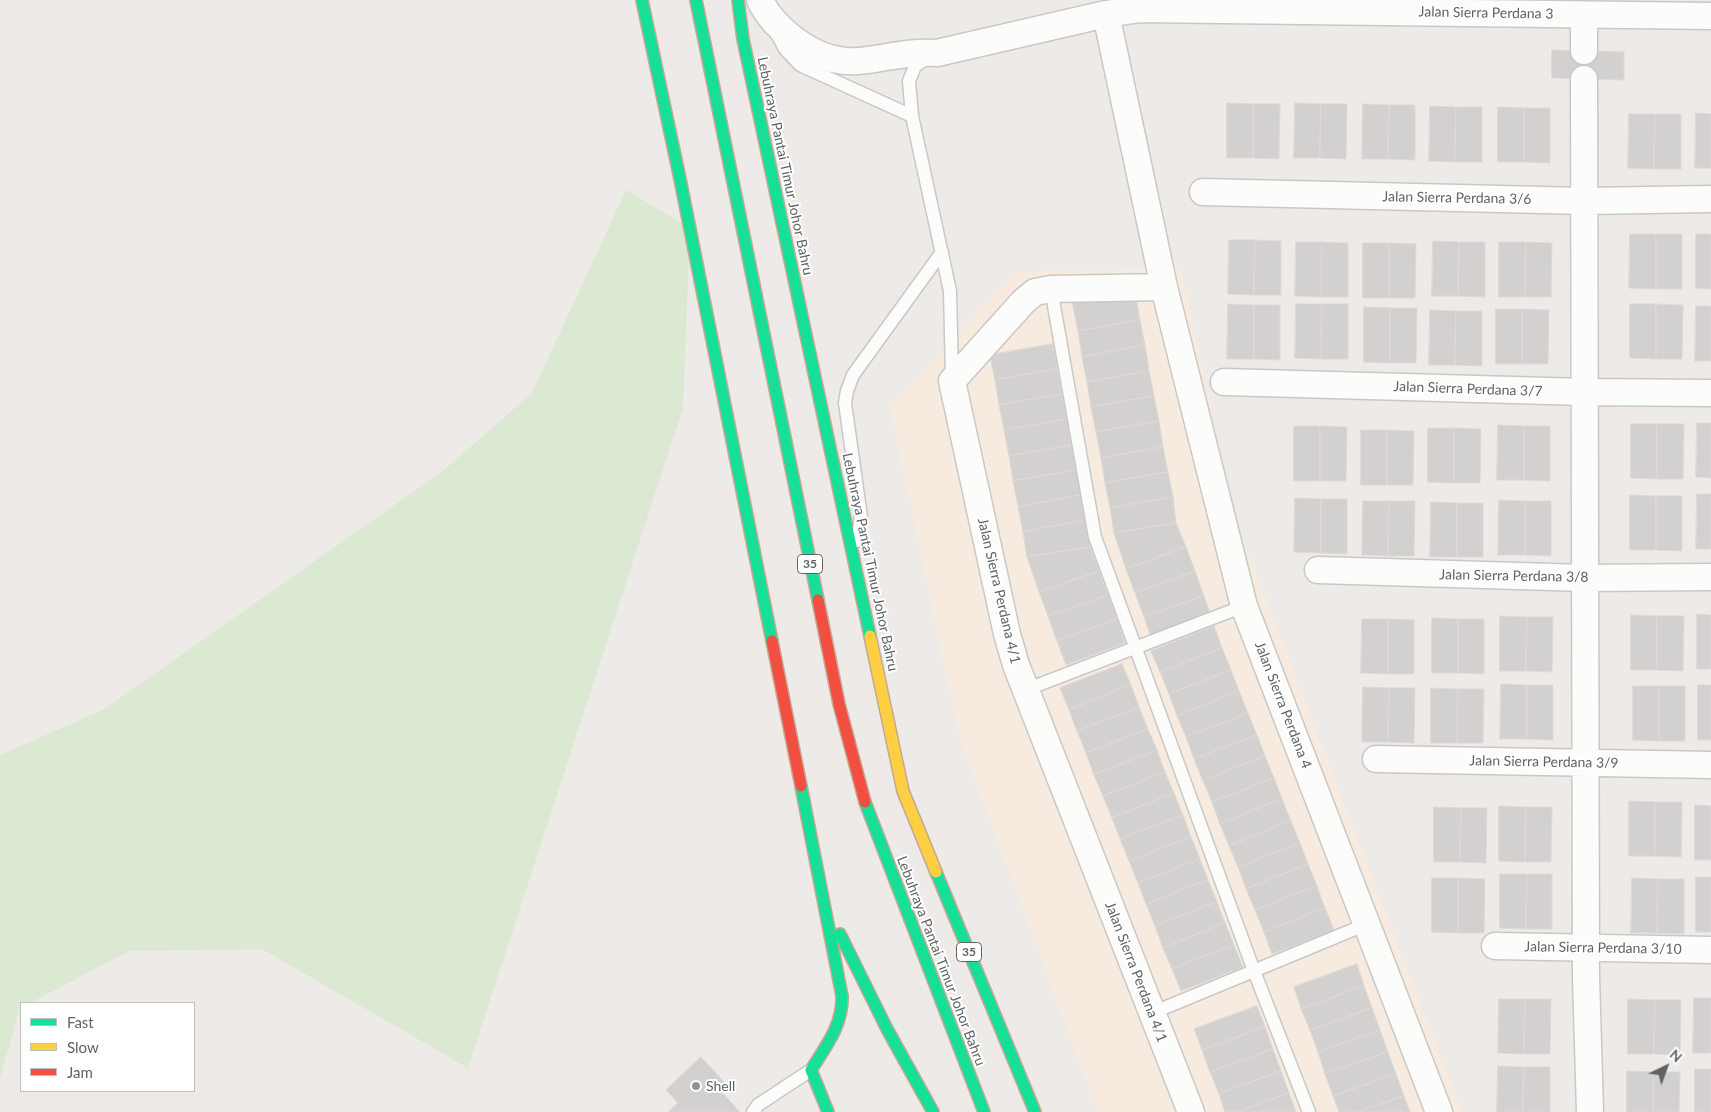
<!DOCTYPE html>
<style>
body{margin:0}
#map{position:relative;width:1711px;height:1112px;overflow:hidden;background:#edeae7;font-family:Lato,sans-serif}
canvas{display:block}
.legend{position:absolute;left:20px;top:1002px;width:175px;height:90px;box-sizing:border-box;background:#fff;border:1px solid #bec1c2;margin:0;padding:6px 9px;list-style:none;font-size:15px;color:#5d6366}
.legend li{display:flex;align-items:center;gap:10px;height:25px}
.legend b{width:25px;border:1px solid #bec1c2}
.north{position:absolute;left:1641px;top:1042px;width:50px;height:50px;-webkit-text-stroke:4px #fff;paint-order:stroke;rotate:42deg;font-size:14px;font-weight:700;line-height:20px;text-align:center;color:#5d6366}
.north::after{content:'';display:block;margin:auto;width:18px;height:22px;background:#5d6366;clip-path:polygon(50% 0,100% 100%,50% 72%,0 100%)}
</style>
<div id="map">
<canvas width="1711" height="1112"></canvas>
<ul class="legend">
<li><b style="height:6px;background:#16e098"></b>Fast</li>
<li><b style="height:6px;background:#ffcf43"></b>Slow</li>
<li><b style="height:6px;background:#f24e42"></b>Jam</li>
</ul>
<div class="north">N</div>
</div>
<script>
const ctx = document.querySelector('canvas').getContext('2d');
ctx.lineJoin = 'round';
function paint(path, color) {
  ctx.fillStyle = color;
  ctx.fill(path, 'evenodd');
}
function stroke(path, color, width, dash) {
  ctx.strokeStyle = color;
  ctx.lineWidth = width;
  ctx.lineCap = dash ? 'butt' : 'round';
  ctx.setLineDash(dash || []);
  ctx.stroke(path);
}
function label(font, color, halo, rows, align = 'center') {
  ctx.font = font + ' Lato,sans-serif';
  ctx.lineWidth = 4;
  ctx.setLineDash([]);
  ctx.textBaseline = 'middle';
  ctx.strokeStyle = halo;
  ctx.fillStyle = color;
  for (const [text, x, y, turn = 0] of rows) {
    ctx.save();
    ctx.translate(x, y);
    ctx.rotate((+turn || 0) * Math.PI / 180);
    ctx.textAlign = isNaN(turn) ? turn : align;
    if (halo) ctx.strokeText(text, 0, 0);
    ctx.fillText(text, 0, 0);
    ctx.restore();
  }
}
paint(new Path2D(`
 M1181 268 1232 510 1462 1112H1098L959 736 890 407 1015 272Z`), '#f7ebe0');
paint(new Path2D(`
 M626 190 690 228 683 408 468 1068 262 949 129 951 30 1003H21L0 1079V755L103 710 443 471 532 393Z`), '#dbe9d2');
const building = new Path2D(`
 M1552 50 1624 52V80L1552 78Z
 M1227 103 1253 104V158H1227Z
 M1295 103 1321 104 1320 158H1294Z
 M1253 104H1280L1279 159 1253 158Z
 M1321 104H1347L1346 159 1320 158Z
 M1363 104 1389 105 1388 159H1362Z
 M1389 105H1415V160L1388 159Z
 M1430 106 1456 107 1455 162 1429 161Z
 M1456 107H1482V162H1455Z
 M1498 107 1524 108V162H1498Z
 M1524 108H1550V163L1524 162Z
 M1696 113 1711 114V168H1695Z
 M1629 114H1655L1654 169 1628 168Z
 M1655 114H1681V169H1654Z
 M1630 234H1656V289L1629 288Z
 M1656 234H1682V289H1656Z
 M1696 234H1711V289L1696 288Z
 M1229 240H1255L1254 295 1228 294Z
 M1255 240 1281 241V295H1254Z
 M1433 241 1459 242 1458 296H1432Z
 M1296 242H1322L1321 297 1295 296Z
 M1322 242 1348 243V297H1321Z
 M1459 242H1485V297L1458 296Z
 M1499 242H1526L1525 297H1499Z
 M1526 242 1552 243 1551 297H1525Z
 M1363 243H1389V298H1363Z
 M1389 243 1416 244 1415 298H1389Z
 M1136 296 1140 320 1078 331 1071 297Z
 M1228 304 1254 305V359H1227Z
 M1296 304H1322L1321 359 1295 358Z
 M1322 304H1348V359H1321Z
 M1630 304H1656V359L1630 358Z
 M1656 304 1683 305 1682 359H1656Z
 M1254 305H1280V360L1254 359Z
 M1696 306H1711V361H1695Z
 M1364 307 1390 308V363L1364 362Z
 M1390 308H1417L1416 363H1390Z
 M1496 309H1522V364H1496Z
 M1522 309 1549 310 1548 364H1522Z
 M1430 310 1456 311 1455 365H1429Z
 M1456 311H1482V366L1455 365Z
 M1140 320 1145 345 1082 357 1078 331Z
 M1053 344 1057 369 995 380 990 355Z
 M1145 345 1149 371 1087 382 1082 357Z
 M1057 369 1062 394 999 405 995 380Z
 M1149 371 1154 396 1091 407 1087 382Z
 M1062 394 1067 419 1004 430 999 405Z
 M1154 396 1159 421 1096 432 1091 407Z
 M1067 419 1071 445 1009 456 1004 430Z
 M1159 421 1163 447 1101 458 1096 432Z
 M1697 423H1711V478L1696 477Z
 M1631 424H1657V479L1631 478Z
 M1657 424H1684L1683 479H1657Z
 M1498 425 1524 426V480H1497Z
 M1294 426H1320V481H1294Z
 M1320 426 1347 427 1346 481H1320Z
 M1524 426H1550V481L1524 480Z
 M1428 428H1454V483L1428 482Z
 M1454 428 1481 429 1480 483H1454Z
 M1361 430H1387V485H1361Z
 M1387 430 1414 431 1413 485H1387Z
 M1071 445 1076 470 1013 481 1009 456Z
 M1163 447 1168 472 1105 483 1101 458Z
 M1076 470 1081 495 1018 507 1013 481Z
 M1168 472 1173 497 1110 508 1105 483Z
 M1697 494H1711V549H1696Z
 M1081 495 1085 520 1023 532 1018 507Z
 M1630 495 1656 496V550H1630Z
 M1656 496H1682V551L1656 550Z
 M1173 497 1176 523 1114 533 1110 508Z
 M1295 498 1321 499V553L1294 552Z
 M1321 499H1347V554L1321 553Z
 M1499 500 1525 501V555H1498Z
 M1363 501H1389L1388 556 1362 555Z
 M1389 501H1415L1414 556H1388Z
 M1525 501H1551V556L1525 555Z
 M1431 502 1457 503V557H1430Z
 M1457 503H1483V557H1457Z
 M1085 520 1090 547 1027 557 1023 532Z
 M1176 523 1186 547 1126 569 1114 533Z
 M1090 547 1099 571 1039 592 1027 557Z
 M1186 547 1195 571 1135 593 1126 569Z
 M1099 571 1108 595 1048 616 1039 592Z
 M1195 571 1204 596 1144 617 1135 593Z
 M1108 595 1117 619 1057 641 1048 616Z
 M1204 596 1211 615 1151 637 1144 617Z
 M1697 614 1711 615V669H1697Z
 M1631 615 1657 616V670H1631Z
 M1500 616 1527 617 1526 671H1500Z
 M1657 616H1684L1683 671 1657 670Z
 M1527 617H1553L1552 672 1526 671Z
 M1432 618 1458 619V673H1432Z
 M1117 619 1125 643 1066 665 1057 641Z
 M1362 619H1388V674L1361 673Z
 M1388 619 1414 620V674H1388Z
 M1458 619H1484V674L1458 673Z
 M1214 626 1222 648 1160 672 1151 651Z
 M1222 648 1231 670 1169 694 1160 672Z
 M1122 664 1131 685 1069 710 1060 688Z
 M1231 670 1239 691 1177 716 1169 694Z
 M1501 684 1527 685V739H1500Z
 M1131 685 1139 707 1077 731 1069 710Z
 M1527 685H1553V740L1527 739Z
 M1698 685H1711V740H1698Z
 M1633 686H1659V741L1633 740Z
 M1659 686H1685V741H1659Z
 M1363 687 1389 688 1388 742H1362Z
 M1389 688H1415L1414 743 1388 742Z
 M1431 688 1458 689 1457 743H1431Z
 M1458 689H1484L1483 743H1457Z
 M1239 691 1248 713 1186 737 1177 716Z
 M1139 707 1148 729 1086 753 1077 731Z
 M1248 713 1257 735 1194 759 1186 737Z
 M1148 729 1157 750 1094 775 1086 753Z
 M1257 735 1265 756 1203 781 1194 759Z
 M1157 750 1165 772 1103 796 1094 775Z
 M1265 756 1274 778 1212 802 1203 781Z
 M1165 772 1174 793 1112 818 1103 796Z
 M1274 778 1282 799 1220 824 1212 802Z
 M1174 793 1183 815 1120 839 1112 818Z
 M1282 799 1291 821 1229 846 1220 824Z
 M1629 801 1655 802V856H1629Z
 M1655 802H1682L1681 857 1655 856Z
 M1695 805 1711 806V860H1695Z
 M1499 806 1526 807 1525 862 1499 861Z
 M1434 807 1461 808 1460 862H1434Z
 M1526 807H1552L1551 862H1525Z
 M1461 808H1487L1486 863 1460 862Z
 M1183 815 1191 837 1129 861 1120 839Z
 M1291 821 1300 843 1238 867 1229 846Z
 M1191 837 1200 859 1138 883 1129 861Z
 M1300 843 1308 864 1246 889 1238 867Z
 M1200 859 1208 880 1146 904 1138 883Z
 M1308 864 1317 886 1255 910 1246 889Z
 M1500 874H1527L1526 929 1500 928Z
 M1527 874H1552V929H1526Z
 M1696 877H1711V932H1696Z
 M1432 878H1458V933L1432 932Z
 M1458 878 1485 879 1484 933H1458Z
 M1632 878 1658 879 1657 933H1631Z
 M1658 879H1684V934L1657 933Z
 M1208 880 1217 902 1155 926 1146 904Z
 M1317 886 1325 908 1264 932 1255 910Z
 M1217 902 1225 923 1163 948 1155 926Z
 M1325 908 1334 930 1272 954 1264 932Z
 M1225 923 1234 945 1172 969 1163 948Z
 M1234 945 1243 967 1181 991 1172 969Z
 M1357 964 1364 986 1301 1009 1294 987Z
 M1364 986 1372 1008 1310 1030 1301 1009Z
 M1694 998H1711V1053H1693Z
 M1499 999H1525L1524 1054 1498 1053Z
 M1525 999H1551L1550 1054H1524Z
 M1628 999 1655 1000 1654 1054H1628Z
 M1655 1000H1681L1680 1055 1654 1054Z
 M1257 1006 1265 1027 1202 1050 1194 1029Z
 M1372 1008 1380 1030 1318 1052 1310 1030Z
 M1265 1027 1273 1049 1210 1072 1202 1050Z
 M1380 1030 1388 1052 1325 1074 1318 1052Z
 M1273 1049 1281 1071 1219 1094 1210 1072Z
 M1388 1052 1396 1074 1333 1096 1325 1074Z
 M701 1057 725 1083 719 1089 740 1112H668L678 1103 666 1090Z
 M1498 1066 1524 1067 1523 1112H1497Z
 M1524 1067H1550V1112H1523Z
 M1695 1069H1711V1112H1695Z
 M1281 1071 1289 1093 1238 1112H1225L1219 1094Z
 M1627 1071 1654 1072 1653 1112H1627Z
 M1654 1072H1680L1679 1112H1653Z
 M1396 1074 1404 1096 1358 1112H1339L1333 1096Z
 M1289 1093 1296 1112H1238Z
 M1404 1096 1410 1112H1358Z`);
paint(building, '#d3d1d0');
stroke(building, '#dcd9d6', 1);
const lane = new Path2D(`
 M778 36 785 49 800 65 912 116
 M928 57 915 66 909 81 912 116 950 291 952 377
 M1051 289 1095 537 1254 971 1309 1112
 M857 541 861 517 845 403 847 391 853 375 942 252
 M1025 690 1244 606
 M1152 1013 1367 924
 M753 1112 758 1105 811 1070`);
const street = new Path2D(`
 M760 0C766 14 780 29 792 38 849 82 878 49 937 53L1106 14 1141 9 1711 16
 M1106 14 1164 287 1244 606 1439 1112
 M1584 51V15
 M1584 79 1586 977 1590 1112
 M1203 192 1585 201 1711 199
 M1164 287 1051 289 1035 292 1024 301 952 381 1007 634 1016 665 1191 1112
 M1224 382 1585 392 1711 393
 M1318 570 1585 578 1711 577
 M1376 759 1711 765
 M1495 946 1711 950`);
const fast = new Path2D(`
 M642 0 680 179 772 641
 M696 0 818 600
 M738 0 743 39 870 636
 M801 786 842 996C843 1025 826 1046 811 1070L828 1112
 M865 802 984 1112
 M936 872 1035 1112
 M840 934 887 1029 933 1112`);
const slow = new Path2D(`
 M870 636 903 791 936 872`);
const jam = new Path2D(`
 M818 600 839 704 865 802
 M772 641 801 786`);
stroke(lane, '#c9c8c8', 15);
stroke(street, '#c9c8c8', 29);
stroke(fast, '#c5a893', 14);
stroke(slow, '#c5a893', 14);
stroke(jam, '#c5a893', 14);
stroke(lane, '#fcfcfb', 12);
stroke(street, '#fcfcfb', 26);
stroke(fast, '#16e098', 11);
stroke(slow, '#ffcf43', 11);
stroke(jam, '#f24e42', 11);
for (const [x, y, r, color] of [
 [696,1086,5,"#8f9293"]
]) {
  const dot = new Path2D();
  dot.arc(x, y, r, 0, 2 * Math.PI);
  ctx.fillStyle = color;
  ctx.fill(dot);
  stroke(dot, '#fff', 2);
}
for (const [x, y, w] of [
 [810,564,25],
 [969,952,25]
]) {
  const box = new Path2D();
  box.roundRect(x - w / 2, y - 9.5, w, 19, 4);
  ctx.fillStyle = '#fff';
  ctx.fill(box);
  stroke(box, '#5d6366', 1);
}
label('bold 12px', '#5d6366', null, [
 ["35",810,564],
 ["35",969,952]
]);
label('14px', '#5d6366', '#fff', [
 ["Jalan Sierra Perdana 3",1486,13,1],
 ["Lebuhraya Pantai Timur Johor Bahru",785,166,78],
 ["Jalan Sierra Perdana 3/6",1457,198,1],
 ["Jalan Sierra Perdana 3/7",1468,389,2],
 ["Lebuhraya Pantai Timur Johor Bahru",870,562,78],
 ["Jalan Sierra Perdana 3/8",1514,576,1],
 ["Jalan Sierra Perdana 4/1",999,591,77],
 ["Jalan Sierra Perdana 4",1283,705,69],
 ["Jalan Sierra Perdana 3/9",1544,762,1],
 ["Jalan Sierra Perdana 3/10",1603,948,1],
 ["Lebuhraya Pantai Timur Johor Bahru",941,961,69],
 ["Jalan Sierra Perdana 4/1",1136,972,69]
]);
label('14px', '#5d6366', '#fff', [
 ["Shell",706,1086]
], 'left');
</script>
